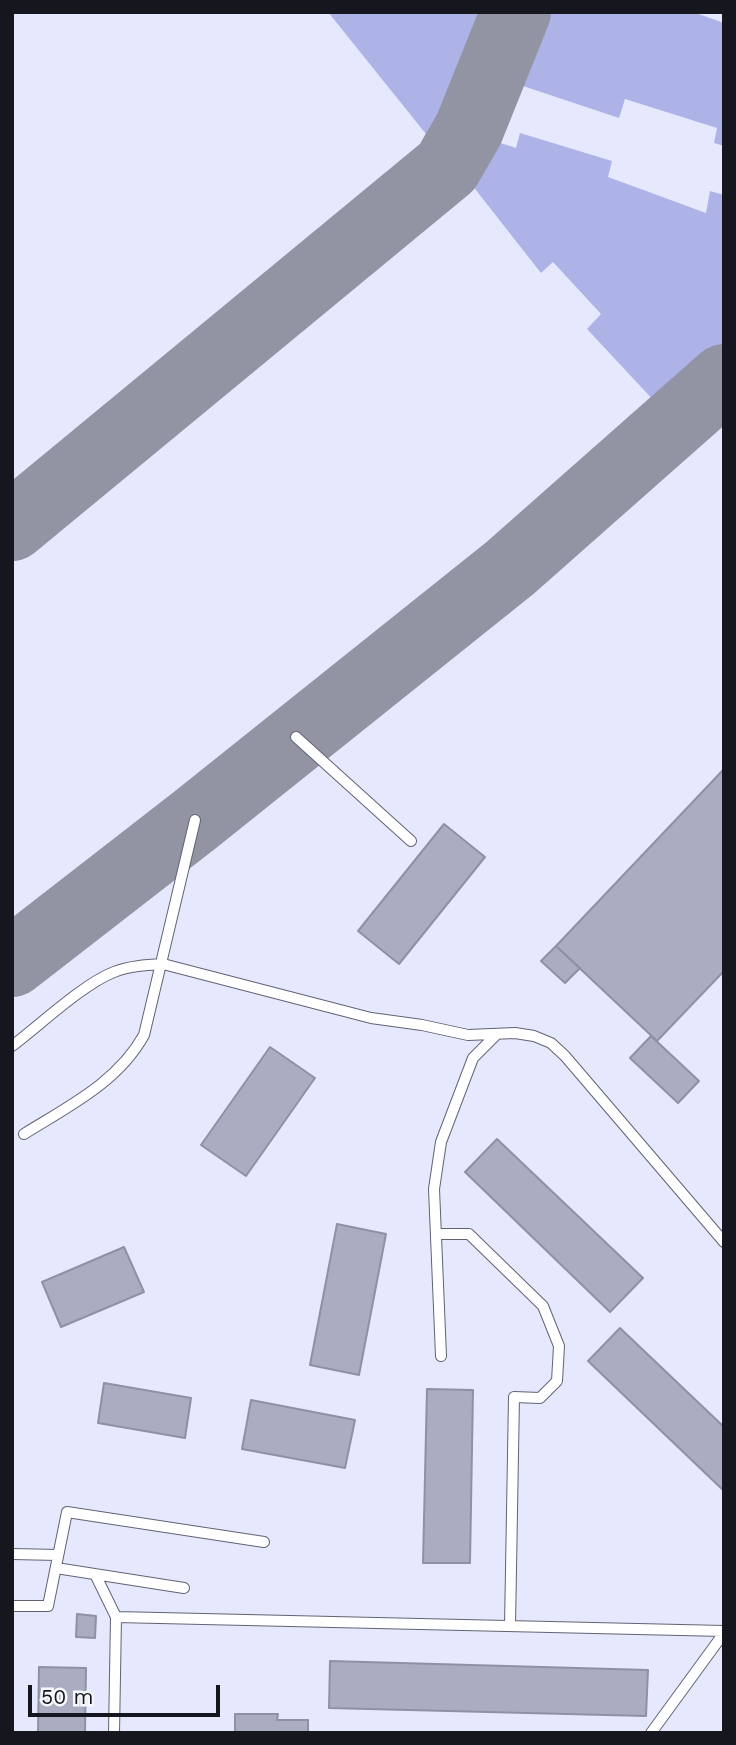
<!DOCTYPE html>
<style>
body{margin:0}
#map{position:relative;width:736px;height:1745px;overflow:hidden;background:#e6e9fe;font-family:"Work Sans",sans-serif}
canvas{display:block}
.frame{position:absolute;inset:0;border:14px solid #16161e;pointer-events:none}
.scale{position:absolute;left:28px;top:1685px;width:192px;height:32px;box-sizing:border-box;border:4px solid #16161e;border-top:0;padding-left:9px;font-size:21px;line-height:24px;white-space:nowrap;color:#16161e;-webkit-text-stroke:5px #f6f7fb;paint-order:stroke}
</style>
<div id="map">
<canvas width="736" height="1745"></canvas>
<div class="frame"></div>
<div class="scale">50 m</div>
</div>
<script>
const ctx = document.querySelector('canvas').getContext('2d');
ctx.lineJoin = 'round';
function paint(path, color) {
  ctx.fillStyle = color;
  ctx.fill(path, 'evenodd');
}
function stroke(path, color, width, dash) {
  ctx.strokeStyle = color;
  ctx.lineWidth = width;
  ctx.lineCap = dash ? 'butt' : 'round';
  ctx.setLineDash(dash || []);
  ctx.stroke(path);
}
paint(new Path2D(`
 M328 12H494L438 149Z
 M544 12H693L724 23V146L714 143 717 128 625 99 619 118 514 83Z
 M520 133 612 161 608 177 706 213 710 191 724 195V346L657 404 587 329 601 314 553 262 541 273 468 180 477 167 488 139 516 148Z`), '#adb3e7');
stroke(new Path2D(`
 M12 526 447 167 469 129 516 12
 M12 962 195 820 510 568 724 379`), '#9294a4', 70);
const building = new Path2D(`
 M724 769V971L657 1041 556 946Z
 M444 824 485 857 399 964 358 931Z
 M556 946 580 968 565 983 541 961Z
 M651 1036 699 1081 678 1103 630 1058Z
 M270 1047 315 1078 246 1176 201 1145Z
 M497 1139 643 1278 610 1312 465 1172Z
 M337 1224 386 1234 359 1375 310 1365Z
 M124 1247 144 1292 61 1327 42 1282Z
 M620 1328 724 1427V1491L588 1361Z
 M104 1383 191 1398 185 1438 98 1423Z
 M427 1389 473 1390 470 1563H423Z
 M251 1400 355 1420 345 1468 242 1449Z
 M77 1614 96 1616 95 1638 76 1637Z
 M330 1661 648 1670 646 1716 329 1708Z
 M39 1667 86 1668 85 1733H38Z
 M235 1714H278L277 1720H308V1733H235Z`);
paint(building, '#aaadc1');
stroke(building, '#8e91a4', 2);
const service = new Path2D(`
 M296 737 411 841
 M12 1046C40 1025 83 984 114 972 129 966 146 965 163 964L371 1018 422 1025 468 1035 515 1033 534 1036 551 1043 565 1056 724 1242
 M24 1134C69 1106 118 1082 144 1035L195 820
 M436 1234H469L543 1306 559 1346 557 1381 540 1398 514 1397 510 1626
 M441 1356 434 1189 441 1142 473 1058 496 1035
 M12 1554 58 1555
 M56 1568 184 1588
 M95 1574 116 1617
 M12 1606H48L67 1512 264 1542
 M114 1733 116 1617 724 1631
 M651 1733 724 1633`);
stroke(service, '#616375', 12);
stroke(service, '#fff', 10);
</script>
